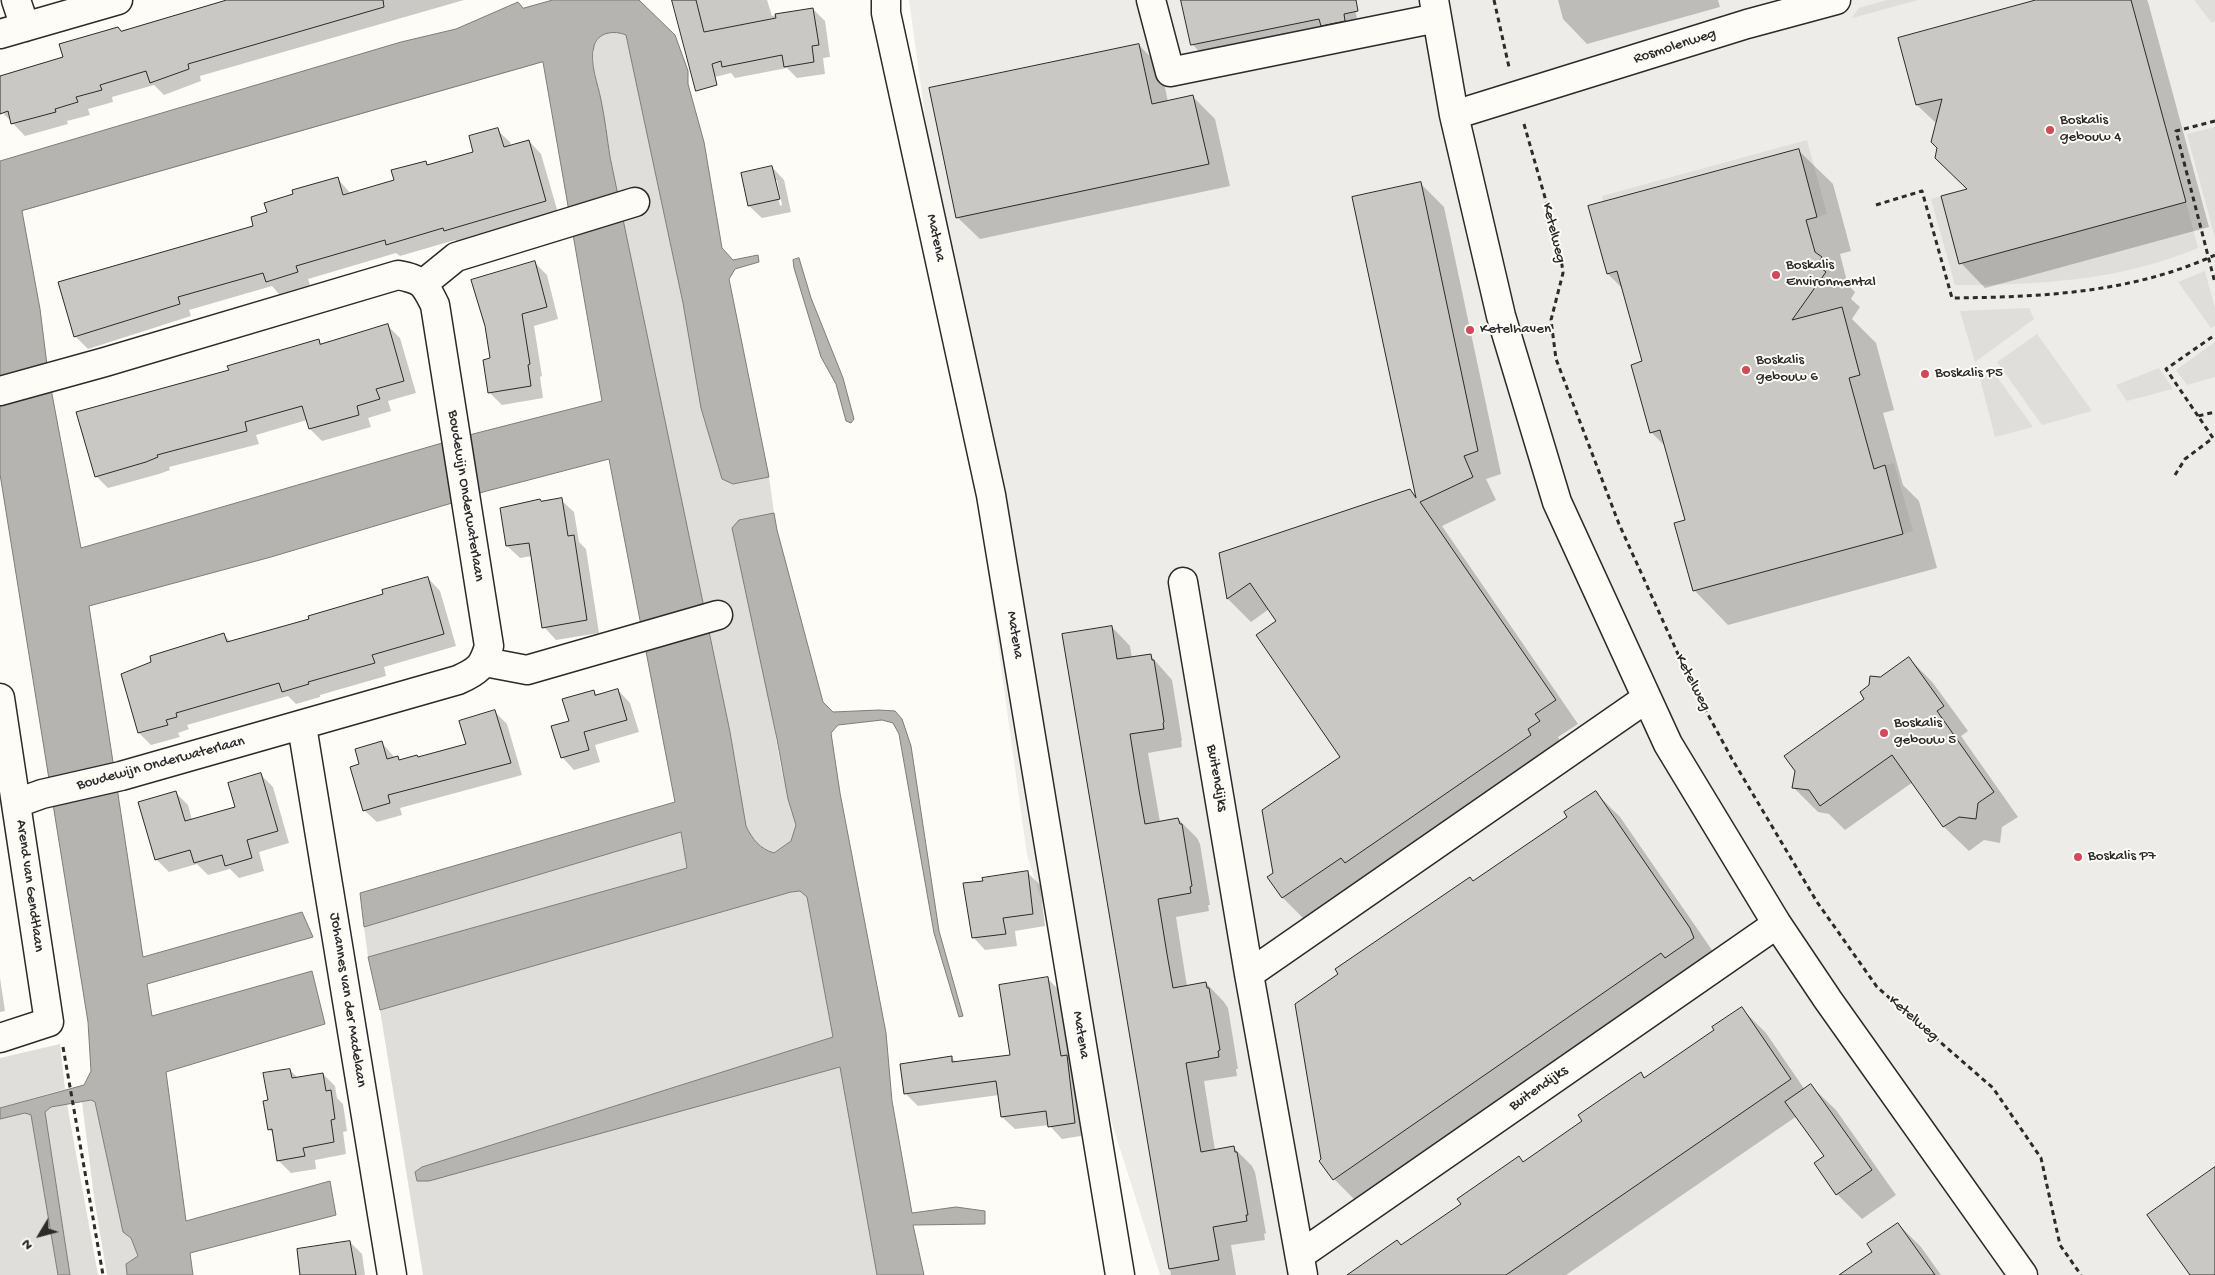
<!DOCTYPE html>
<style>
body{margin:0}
#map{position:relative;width:2215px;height:1275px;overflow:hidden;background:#fdfcf7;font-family:"Gochi Hand",sans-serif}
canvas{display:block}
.north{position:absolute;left:15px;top:1210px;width:50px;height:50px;-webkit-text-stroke:4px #fdfcf7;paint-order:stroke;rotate:233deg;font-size:14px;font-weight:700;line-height:20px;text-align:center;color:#2b2b2b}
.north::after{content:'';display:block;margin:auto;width:18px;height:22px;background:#2b2b2b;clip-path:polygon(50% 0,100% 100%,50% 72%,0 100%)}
</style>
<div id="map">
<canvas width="2215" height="1275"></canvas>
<div class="north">N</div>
</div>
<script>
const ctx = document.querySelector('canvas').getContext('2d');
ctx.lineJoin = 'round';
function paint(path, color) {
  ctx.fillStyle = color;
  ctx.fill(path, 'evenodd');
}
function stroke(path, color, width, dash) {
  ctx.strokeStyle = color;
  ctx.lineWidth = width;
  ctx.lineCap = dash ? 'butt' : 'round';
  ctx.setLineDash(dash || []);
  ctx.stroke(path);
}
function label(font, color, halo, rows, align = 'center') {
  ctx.font = font + ' "Gochi Hand",sans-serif';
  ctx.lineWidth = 4;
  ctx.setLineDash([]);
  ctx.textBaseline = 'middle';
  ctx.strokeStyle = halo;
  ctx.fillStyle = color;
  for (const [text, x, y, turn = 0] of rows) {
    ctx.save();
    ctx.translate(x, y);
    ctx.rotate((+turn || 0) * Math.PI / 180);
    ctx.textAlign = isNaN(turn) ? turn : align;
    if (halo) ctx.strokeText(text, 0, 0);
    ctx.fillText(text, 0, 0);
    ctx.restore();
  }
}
paint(new Path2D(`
 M909 0H2215V1275H1160L1027 855Z`), '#edece8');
paint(new Path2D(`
 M1887 0H1918L1852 18 1859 8Z
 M2194 0H2215V21L2212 23Z
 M608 32H620L626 35 683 303 701 408 722 479 733 484 769 477 774 513 739 520 781 768 796 825 791 841 774 853C760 849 752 839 746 826L730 732 610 157 593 63 594 46 599 37Z
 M2215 127V238L2187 134Z
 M1807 140 1827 214 1817 217 1799 149 1603 202 1602 196Z
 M1941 196 1960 264 2186 202 2198 248C2118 281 2040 285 1955 285L1931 199Z
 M2205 271 2215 309V326L2211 328 2178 282Z
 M2029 308 2034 319 1975 362 1960 311Z
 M2037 334 2092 411 2042 425 1997 362Z
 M2215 342V377L2187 385 2176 370Z
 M1990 367 2033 427 1995 437 1979 375Z
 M2159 368 2173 389 2127 401 2116 385Z
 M1894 463 1913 531 1903 534 1885 465Z
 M681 832 687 868 368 957 364 927Z
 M800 891 807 897 833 1037 422 1167 415 1173 417 1181 841 1067 877 1275H423L380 1010 791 892Z
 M60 1044 65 1089 0 1108V1058Z
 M91 1100 95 1103 123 1232 131 1238 138 1256 126 1264 127 1275H107L94 1197 82 1102Z
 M67 1104 98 1275H70L45 1112 51 1107Z
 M25 1113 31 1115 58 1275H0V1119Z`), '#dfdeda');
const water = new Path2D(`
 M553 0H639L675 35 688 71V84L704 142 722 248 733 260 758 255 759 262 735 269 729 279 769 477 733 484 722 479 701 408 683 303 626 35C614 30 598 32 594 46 589 63 598 84 601 100 605 119 607 138 610 157L730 732 746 826C752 839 760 849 774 853L791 841 796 825 788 799 777 739 732 528 739 520 774 513 777 530 823 702 833 712 879 710 895 711 902 719 911 746 939 931 963 1016 959 1017 934 933 899 734 893 723 882 720 838 725 831 733 840 793 886 1033 892 1101 912 1213 956 1207 985 1211V1224L913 1225 924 1275H877L840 1067 429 1181H417L415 1172 422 1167 833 1037 807 897 800 891 791 892 380 1010 368 957 687 868 681 832 364 927 360 893 675 802 609 459 483 492 452 503 271 557 89 606 143 957 302 912 313 937 147 984 152 1016 312 971 325 1024 166 1072 186 1221 330 1181 336 1215 190 1253 193 1275H127L126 1264 138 1256 131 1238 123 1232 95 1102 91 1100 51 1107 45 1112 70 1275H58L31 1115 25 1113 0 1119V1108L84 1085 91 1071 88 1022 0 474V161L401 42 456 29 518 2 523 8ZM543 62 602 401 473 434 81 548 48 373 40 309 22 211Z
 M799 258 811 298 843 378 854 419 851 423 846 421 836 384 821 357 794 268 793 260Z`);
paint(water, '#b5b4b1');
stroke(water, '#7e7d7b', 1);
paint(new Path2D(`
 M232 0H464L200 76 201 81 164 95 154 85 112 97 113 102 88 109 90 115 67 121 68 124 25 136 3 113 0 103V77L64 58 121 33Z
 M673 0H767L772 16 813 9 825 21 830 57 823 58 825 74 797 78 787 68 735 78 731 73 703 80Z
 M1183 0H1353L1361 37 1208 60 1192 44Z
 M1558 0H1718L1720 7 1587 44 1563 19Z
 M2040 0H2147L2148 2 2209 227 1985 288 1961 263 1969 190 1938 148 1937 124 1917 105 1899 38Z
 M1139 45 1161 68 1168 102 1193 97 1215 119 1230 186 980 239 957 217Z
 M497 130 510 142 511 146 529 141 541 154 558 213 457 243 455 240 400 256 396 253 308 279 310 285 279 294 272 286 189 310 191 316 88 349 75 336 255 227 268 213 338 179 351 194 396 181 425 163 428 166 475 153Z
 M1798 150 1833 184 1851 251 1840 254 1848 285 1855 292 1851 299 1860 307 1852 319 1876 343 1894 410 1883 413 1903 485 1919 501 1937 568 1728 625 1694 590 1687 521 1667 448 1651 432 1643 362 1623 289 1608 274Z
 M772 167 784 180 791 212 762 218 749 206 743 174ZM774 180H777L782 205 780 206Z
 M1421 184 1444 207 1501 474 1486 479 1496 500 1442 526 1578 724 1558 737 1562 744 1306 921 1283 898 1269 877 1274 873 1341 757 1277 622 1269 609 1251 622 1228 599 1220 554 1410 490 1417 498Z
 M535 263 547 275 558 319 534 326 542 376 540 377 543 398 502 405 489 392 491 359Z
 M387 325 400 338 416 393 388 401 391 411 368 418 371 427 322 441 310 429 307 420 256 435 259 444 169 467 170 470 159 474 108 488 96 476 230 371 318 341 322 344Z
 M561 500 574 512 579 542 586 549 599 633 556 640 544 627 532 556 520 558 507 546 542 502Z
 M428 578 440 591 456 646 384 667 386 676 320 695V697L296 704 288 696 187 725 189 729 178 733 180 737 151 745 139 733 123 674 224 635 231 642 310 619 385 595Z
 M1112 627 1130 646 1132 658 1150 655 1172 680 1182 741H1181L1182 747 1148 753 1158 810 1160 822 1178 819 1197 838 1200 844 1210 905H1208L1209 911 1176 917 1185 974 1187 986 1206 983 1224 1002 1228 1008 1238 1069H1236L1237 1076 1204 1081 1213 1138 1215 1150 1233 1147 1252 1166 1255 1172 1266 1233 1264 1234 1265 1240 1231 1245 1236 1275H1171L1064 635Z
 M1909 658 1933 683 1968 731 1961 736 2018 817 2002 827 2000 843 1984 840 1969 851 1944 827 1913 782 1845 830 1829 814 1818 812 1793 787 1866 699 1870 686Z
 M618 690 630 703 639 732 595 745 600 762 574 770 562 757 570 722 593 691 598 696Z
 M495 712 507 724 522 775 400 808 402 815 377 822 364 810 361 765 382 743 395 758H398L401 761 419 758 467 744Z
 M261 775 273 787 289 843 259 852 264 871 239 878 230 869 208 875 197 864 169 872 156 859 175 792 188 805 192 820 236 808Z
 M1596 793 1620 817 1714 953 1358 1203 1334 1179 1474 882 1569 817Z
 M1027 872 1040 885 1045 926 1015 931 1017 946 985 950 973 937 984 882Z
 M0 978 5 1011 0 1012Z
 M1047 978 1060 991 1087 1135 1062 1139 1049 1125 1015 1129 1002 1117 999 1095 918 1106 906 1094 901 1065 951 1057 957 1063 1011 1056Z
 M1742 1009 1766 1033 1805 1090 1811 1086 1836 1110 1896 1195 1862 1219 1837 1194 1816 1163 1825 1156 1797 1116 1566 1275H1361L1462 1205 1519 1158 1524 1163 1584 1121 1641 1074 1645 1078 1716 1030Z
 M290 1070 298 1078 323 1074 335 1086 337 1098 343 1104 347 1131 343 1132 346 1154 315 1160 316 1169 291 1173 278 1160 275 1135 269 1129V1101Z
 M1898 1224 1921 1247 1941 1275H1841L1874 1252Z
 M350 1242 362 1254 365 1275H299L297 1250Z`), '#0003');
const building = new Path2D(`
 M227 0H383L384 7 188 64 189 69 150 83 146 71 100 85 102 90 76 97 78 102 55 109 56 112 11 124 8 111 0 114V76L63 57 59 44 118 27 121 31Z
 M672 0H696L704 32 776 18 775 14 813 8 819 45 812 46 814 62 784 67 782 55 722 67 721 61 712 64 717 85 696 91Z
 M1181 0H1356L1358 11 1344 14 1345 21 1321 26 1319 19 1191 45Z
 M2036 0H2131L2186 202 1959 264 1941 196 1967 189 1935 158 1937 148 1931 142 1942 99 1916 105 1898 38Z
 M1139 44 1152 104 1193 95 1209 164 956 218 929 88Z
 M498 128 504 147 529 140 546 201 444 231 443 228 386 245 385 240 296 266 298 272 266 282 263 273 178 297 180 304 74 337 58 282 253 226 251 217 267 212 264 203 293 194 292 190 338 177 343 195 394 180 391 170 426 161 427 165 473 152 469 136Z
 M1799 149 1817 217 1806 220 1815 252 1822 257 1817 265 1826 272 1792 320 1842 307 1860 375 1849 378 1874 469 1885 465 1903 534 1693 591 1674 523 1685 520 1660 430 1650 433 1631 365 1642 361 1617 271 1607 274 1588 206Z
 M772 166 780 199 748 206 741 173Z
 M1421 182 1478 451 1464 456 1473 477 1420 502 1556 700 1535 714 1540 721 1528 729 1531 735 1345 863 1341 858 1282 898 1267 877 1273 873 1262 810 1340 757 1256 635 1276 621 1250 583 1227 599 1219 553 1410 489 1416 498 1352 197Z
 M535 261 547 307 522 314 530 364 528 365 531 386 488 393 483 360 490 358 485 326 471 280Z
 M388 324 404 381 376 389 380 399 357 406 359 415 309 429 302 406 245 422 247 431 157 455 158 457 146 462 95 477 76 412 229 370 227 366 319 339 320 344Z
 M562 498 568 536 574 535 587 620 542 628 529 543 506 546 500 508 540 499 541 501Z
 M428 577 444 634 372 655 375 663 308 682 309 684 282 692 279 683 176 713 177 717 166 720 168 725 138 733 121 674 151 662 150 656 224 633 227 642 309 619 308 616 383 594 382 590Z
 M1112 626 1117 659 1151 654 1152 660H1154L1164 722 1163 723 1164 729 1130 734 1139 790 1145 824 1178 818 1180 824H1182L1192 886 1190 887 1191 893 1158 899 1167 954 1173 988 1206 982 1207 988H1209L1220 1050 1218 1051 1219 1057 1186 1063 1195 1118 1201 1152 1234 1146 1235 1152H1237L1248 1215H1246L1247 1221 1213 1227 1219 1260 1169 1269 1062 634Z
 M1909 657 1944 706 1937 711 1994 792 1978 803 1976 819 1959 817 1943 827 1892 755 1820 806 1809 790 1792 788 1795 771 1784 756 1864 699 1860 692 1869 685 1870 676 1880 677Z
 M618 689 627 720 584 732 589 750 561 758 551 726 569 721 562 699 594 690 595 695Z
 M495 710 511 763 388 795 390 803 363 811 350 767 359 764 355 749 382 741 387 759 398 756 399 760 417 755 418 757 466 744 459 721Z
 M261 773 278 831 247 840 252 858 225 866 222 855 194 863 190 850 155 860 138 802 176 791 185 821 235 807 228 783Z
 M1596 791 1690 928 1694 938 1665 958 1661 953 1333 1180 1319 1161 1321 1159 1295 1004 1338 974 1335 969 1470 877 1473 881 1567 817 1564 812Z
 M1028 871 1033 914 1003 918 1006 934 972 938 963 883 983 881 982 878Z
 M1048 977 1061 1056 1067 1055 1075 1123 1048 1127 1046 1111 1001 1117 996 1081 904 1094 900 1064 952 1056V1062L1010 1055 999 985Z
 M1742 1007 1791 1079 1506 1275H1347L1397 1240 1401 1245 1461 1204 1457 1199 1519 1156 1523 1162 1582 1121 1578 1115 1641 1072 1644 1078 1714 1030 1712 1027Z
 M290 1069 292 1078 323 1073 326 1091 331 1090 335 1119 331 1120 334 1142 303 1148 305 1156 277 1161 272 1129 268 1130 263 1101 268 1100 263 1073Z
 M1811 1084 1872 1170 1836 1195 1814 1163 1824 1156 1785 1102Z
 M2215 1167V1275H2190L2147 1215Z
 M1898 1223 1935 1275H1839L1872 1252 1867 1244Z
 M350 1241 356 1275H300L297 1249Z`);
paint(building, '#c9c8c4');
stroke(building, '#2b2b2b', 1);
const minor = new Path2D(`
 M16 0 25 27
 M886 0V13L991 495 1120 1275
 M1151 0 1170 72 1437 18
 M1434 0 1454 115 1501 316 1557 502 1668 744 1777 924 1828 1000 2023 1275
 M0 34 118 0
 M1454 115 1747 24 1836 0
 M424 283 456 257 635 202
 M0 391 105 362 398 275C423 280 424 283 435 305L489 646C483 667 478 671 458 680L121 776 42 794 17 803
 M1183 582 1249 974 1303 1275
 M485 662 527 670 718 615
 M0 698 49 1022 0 1038
 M302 726 392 1275
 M1249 974 1647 698
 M1300 1255 1777 924`);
stroke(minor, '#2b2b2b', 31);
stroke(new Path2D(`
 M1494 0 1509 67
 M2215 121 2176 131 2215 283
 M1524 124 1560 250 1563 273 1551 320 1556 359 1619 524 1692 685 1732 759 1817 902 1877 987 1993 1088 2041 1158 2060 1245 2081 1275
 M1876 205 1922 191 1952 298C2042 297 2132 293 2215 255
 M2198 416 2166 369 2215 335
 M2175 475 2185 459 2213 438 2198 416 2215 412
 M63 1047 103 1275`), '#2b2b2b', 3, [5, 4]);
stroke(minor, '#fdfcf7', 28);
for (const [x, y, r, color] of [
 [2050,130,5,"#d1495b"],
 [1776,275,5,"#d1495b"],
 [1470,330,5,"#d1495b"],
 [1746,370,5,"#d1495b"],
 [1925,374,5,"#d1495b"],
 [1884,733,5,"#d1495b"],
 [2078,857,5,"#d1495b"]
]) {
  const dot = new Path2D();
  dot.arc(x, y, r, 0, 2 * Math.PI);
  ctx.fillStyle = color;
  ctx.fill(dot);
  stroke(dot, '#fdfcf7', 2);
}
label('15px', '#2b2b2b', '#fdfcf7', [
 ["Rosmolenweg",1675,47,-18],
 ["Ketelweg",1553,233,76],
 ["Matena",935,238,78],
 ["Boudewijn Onderwaterlaan",465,496,81],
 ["Matena",1014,635,81],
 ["Ketelweg",1692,683,63],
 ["Boudewijn Onderwaterlaan",161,764,-15],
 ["Buitendijks",1216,778,80],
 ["Arend van Gendtlaan",29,886,82],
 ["Johannes van der Madelaan",347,1000,81],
 ["Ketelweg",1913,1019,41],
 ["Matena",1080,1035,81],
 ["Buitendijks",1539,1089,-35]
]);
label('15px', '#2b2b2b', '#fdfcf7', [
 ["Boskalis",2060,121],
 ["gebouw 4",2060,138],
 ["Boskalis",1786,266],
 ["Environmental",1786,283],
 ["Ketelhaven",1480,330],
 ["Boskalis",1756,361],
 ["gebouw 6",1756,378],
 ["Boskalis P5",1935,374],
 ["Boskalis",1894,724],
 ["gebouw 5",1894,741],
 ["Boskalis P7",2088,857]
], 'left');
</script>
